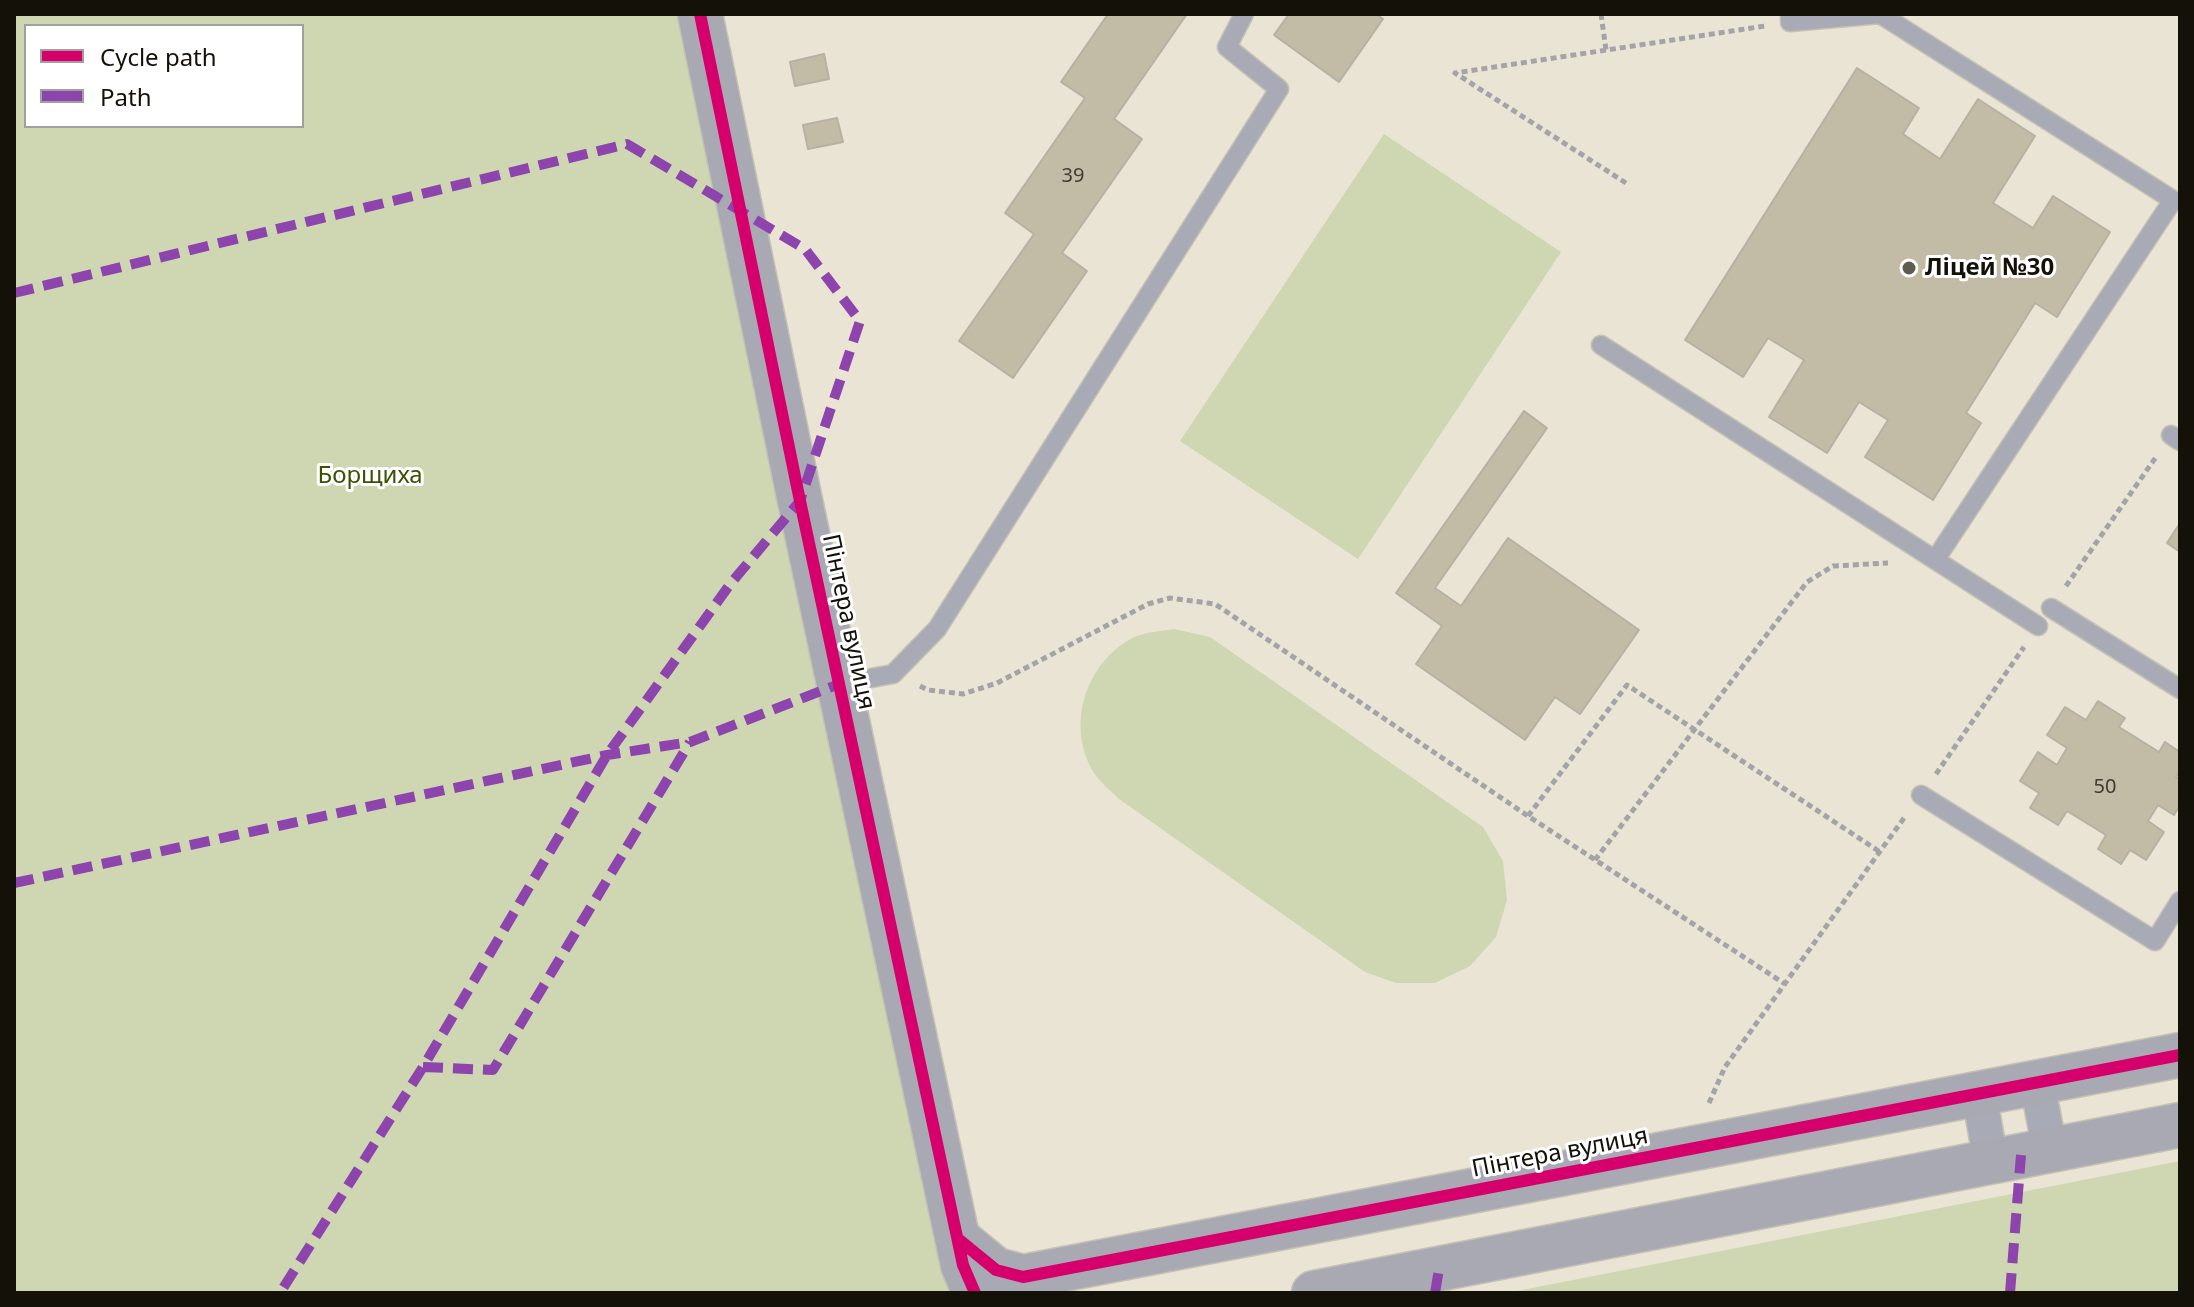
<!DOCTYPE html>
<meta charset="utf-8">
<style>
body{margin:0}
#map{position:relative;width:2194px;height:1307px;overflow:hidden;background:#e9e4d4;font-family:"Noto Sans",sans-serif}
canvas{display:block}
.frame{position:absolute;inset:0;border:16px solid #141108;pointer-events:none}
.legend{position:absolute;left:24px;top:24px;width:280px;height:104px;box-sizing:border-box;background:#fff;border:2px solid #a1a09c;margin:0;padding:10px 14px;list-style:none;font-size:24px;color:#141108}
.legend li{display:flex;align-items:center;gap:16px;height:40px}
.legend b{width:40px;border:2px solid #a1a09c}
</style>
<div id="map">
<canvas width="2194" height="1307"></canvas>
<div class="frame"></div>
<ul class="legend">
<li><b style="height:10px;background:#d6006c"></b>Cycle path</li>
<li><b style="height:10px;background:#8e44ad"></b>Path</li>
</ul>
</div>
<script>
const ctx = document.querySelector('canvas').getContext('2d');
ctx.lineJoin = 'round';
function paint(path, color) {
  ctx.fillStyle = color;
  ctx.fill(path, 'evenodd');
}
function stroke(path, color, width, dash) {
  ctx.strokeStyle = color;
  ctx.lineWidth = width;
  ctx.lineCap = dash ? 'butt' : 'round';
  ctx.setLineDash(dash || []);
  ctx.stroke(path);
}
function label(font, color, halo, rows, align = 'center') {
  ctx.font = font + ' "Noto Sans",sans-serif';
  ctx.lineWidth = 6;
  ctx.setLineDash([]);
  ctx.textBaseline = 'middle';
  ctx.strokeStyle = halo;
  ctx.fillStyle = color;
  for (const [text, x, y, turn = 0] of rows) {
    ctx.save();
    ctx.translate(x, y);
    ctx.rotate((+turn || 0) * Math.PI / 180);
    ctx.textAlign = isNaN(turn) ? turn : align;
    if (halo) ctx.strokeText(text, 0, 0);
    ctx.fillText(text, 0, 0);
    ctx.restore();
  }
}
paint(new Path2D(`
 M14 14H700L968 1293H14ZM26 26H302V126H26Z
 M1384 134 1561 252 1358 559 1180 441Z
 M1174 629 1210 637 1483 827 1503 861 1507 900 1496 937 1470 966 1435 983H1396L1365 972 1119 799C1112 792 1103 785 1097 777 1063 730 1085 659 1137 636 1148 632 1162 631 1174 629Z
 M2180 1161V1293H1507Z`), '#ced7b2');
const building = new Path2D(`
 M1108 14H1187L1114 119 1142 139 1062 253 1087 271 1013 378 959 341 1034 234 1005 213 1085 98 1061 82Z
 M1289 14H1376L1383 19 1339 82 1274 35Z
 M824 54 829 79 795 86 790 62Z
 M1857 68 1919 108 1903 134 1940 159 1978 99 2035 136 1993 203 2033 228 2053 196 2110 232 2057 317 2035 303 1966 413 1981 423 1933 500 1865 457 1888 420 1859 402 1827 453 1769 417 1804 360 1768 338 1743 377 1685 340Z
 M837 118 843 142 808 149 803 125Z
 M1524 411 1547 428 1435 588 1461 606 1508 538 1639 630 1580 714 1555 697 1525 740 1416 664 1442 626 1396 593Z
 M2180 523V552L2167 543Z
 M2098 701 2125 718 2119 727 2159 752 2165 742 2180 752V770L2176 777 2180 780V805L2174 815 2158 805 2148 821 2164 832 2146 860 2130 850 2121 864 2098 849 2106 835 2067 811 2058 825 2030 808 2039 793 2020 781 2038 752 2057 765 2067 748 2047 735 2065 707 2086 720Z`);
paint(building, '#c2bba6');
stroke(building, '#b5b1a5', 2);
const lane = new Path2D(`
 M1790 14V22L1880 14 2173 200 1935 560
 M1601 345 2038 626
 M2171 435 2180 441
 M2051 608 2180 689
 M839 684 893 674 937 629 1279 89 1227 47 1244 14
 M1921 795 2155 941 2180 901`);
const street = new Path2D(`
 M2037 1083 2050 1150
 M1979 1094 1991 1162`);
const secondary = new Path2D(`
 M700 14 800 501 963 1265 975 1293
 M958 1239 996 1270 1023 1277 2180 1055
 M1314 1293 2180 1125`);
stroke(lane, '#c5c1b5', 21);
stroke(street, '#c5c1b5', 37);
stroke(secondary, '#c5c1b5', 47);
stroke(new Path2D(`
 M1601 14 1606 50
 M1626 183 1455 73 1765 26
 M2066 586 2156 457
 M920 686 928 690 963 694 997 683 1148 604 1170 598 1215 604 1528 816 1785 984
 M1936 774 2024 647
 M1528 816 1627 685 1880 852
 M1595 860 1807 582 1833 566 1888 563
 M1709 1103 1725 1067 1904 818`), '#a4a4a8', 5, [6, 4]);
stroke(lane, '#a8aab6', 18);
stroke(street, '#a8aab6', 34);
stroke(secondary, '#a8a9b3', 44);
stroke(new Path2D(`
 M14 293 627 144 805 249 860 321 800 501 731 583 607 755 423 1067 280 1293
 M14 883 607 755 690 742 839 684
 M423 1067 493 1070 690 742
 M1435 1293 1439 1269
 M2010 1293 2021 1155`), '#8e44ad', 10, [20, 10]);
stroke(new Path2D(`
 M700 14 800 501 963 1265 975 1293
 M958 1239 996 1270 1023 1277 2180 1055`), '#d6006c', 12);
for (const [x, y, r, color] of [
 [1909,268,8,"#5f5b4f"]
]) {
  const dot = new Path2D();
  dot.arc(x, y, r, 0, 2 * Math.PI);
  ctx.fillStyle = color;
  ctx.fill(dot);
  stroke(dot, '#fff', 3);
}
label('20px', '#403c30', null, [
 ["39",1073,176],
 ["50",2105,787]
]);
label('bold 24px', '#141108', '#fff', [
 ["Ліцей №30",1925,268]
], 'left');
label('24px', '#3b5105', '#fff', [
 ["Борщиха",370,476]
]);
label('24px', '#141108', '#fff', [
 ["Пінтера вулиця",848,622,78],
 ["Пінтера вулиця",1560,1153,-11]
]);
</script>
